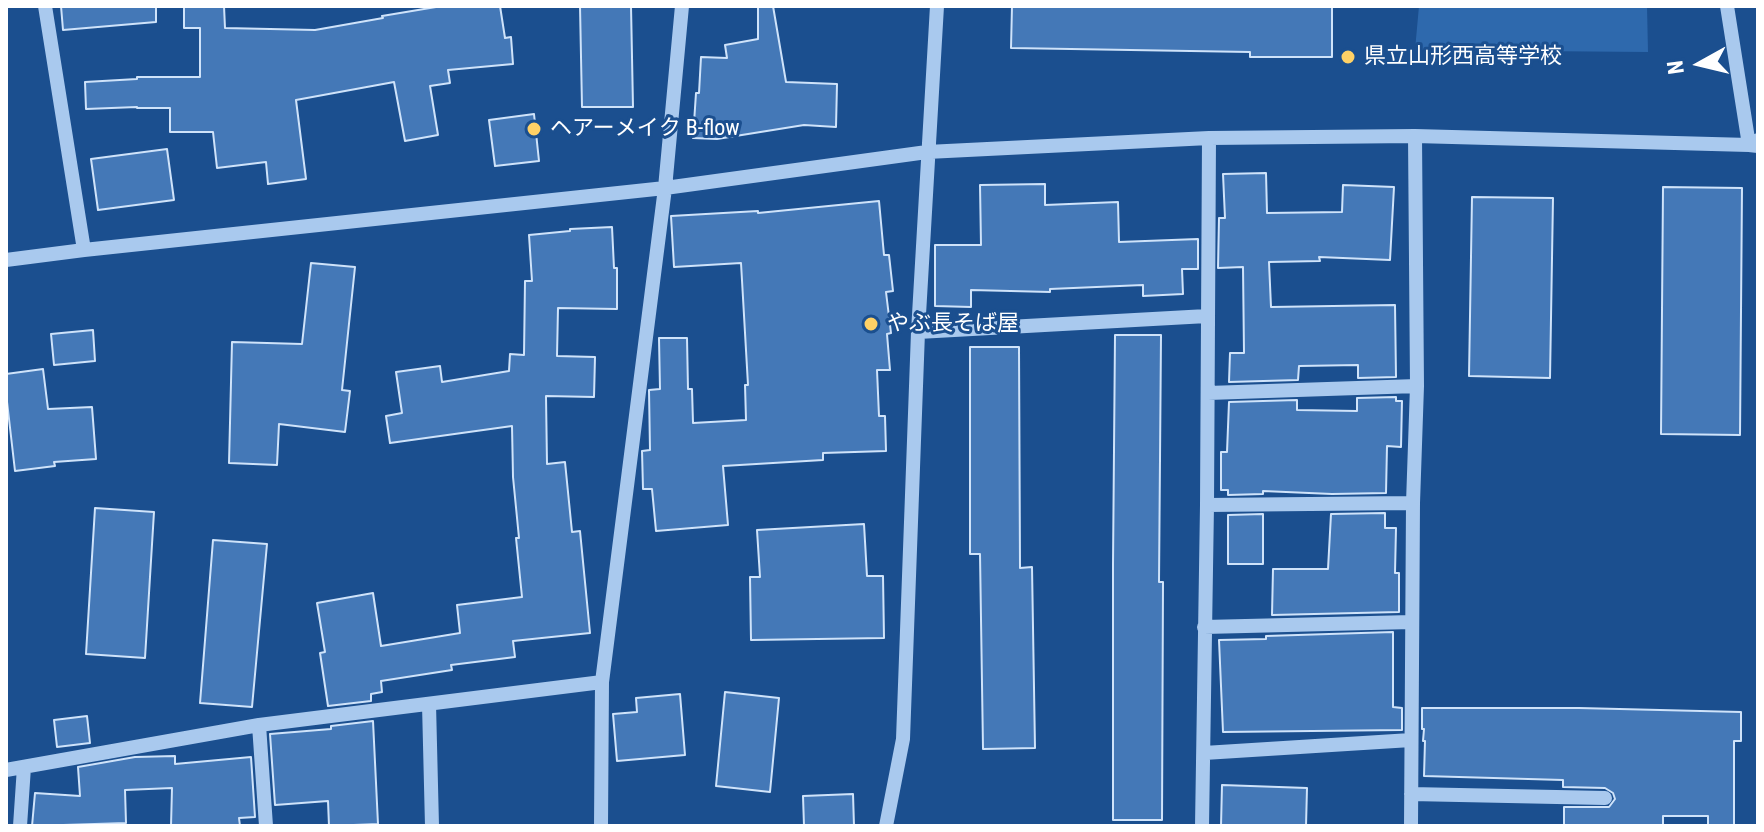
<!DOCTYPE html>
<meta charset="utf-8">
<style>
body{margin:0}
#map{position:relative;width:1764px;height:832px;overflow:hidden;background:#1b4f8f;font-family:"Roboto Condensed",sans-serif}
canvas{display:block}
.frame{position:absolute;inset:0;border:8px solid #fff;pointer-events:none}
.north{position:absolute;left:1660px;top:24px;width:80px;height:80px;-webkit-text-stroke:6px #1b4f8f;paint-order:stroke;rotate:262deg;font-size:22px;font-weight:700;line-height:32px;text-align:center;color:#fff}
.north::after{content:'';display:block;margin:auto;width:28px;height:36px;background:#fff;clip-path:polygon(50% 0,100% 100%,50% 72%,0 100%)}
</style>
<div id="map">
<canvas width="1764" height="832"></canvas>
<div class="frame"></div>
<div class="north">N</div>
</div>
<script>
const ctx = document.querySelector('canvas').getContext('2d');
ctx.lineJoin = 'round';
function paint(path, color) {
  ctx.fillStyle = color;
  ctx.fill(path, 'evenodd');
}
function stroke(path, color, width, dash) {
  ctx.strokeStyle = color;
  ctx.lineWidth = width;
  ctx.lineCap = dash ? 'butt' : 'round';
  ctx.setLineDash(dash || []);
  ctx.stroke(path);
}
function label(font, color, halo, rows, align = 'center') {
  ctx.font = font + ' "Roboto Condensed","Noto Sans JP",sans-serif';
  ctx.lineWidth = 6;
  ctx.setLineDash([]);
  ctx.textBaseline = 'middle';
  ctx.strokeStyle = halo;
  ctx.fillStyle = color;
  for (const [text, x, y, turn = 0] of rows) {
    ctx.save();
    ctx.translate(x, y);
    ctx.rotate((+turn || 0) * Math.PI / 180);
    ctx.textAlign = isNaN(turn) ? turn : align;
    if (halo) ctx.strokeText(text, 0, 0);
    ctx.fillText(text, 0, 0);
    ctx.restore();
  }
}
paint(new Path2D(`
 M1419 6H1647L1648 52 1415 50Z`), '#2e69ad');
const building = new Path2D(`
 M61 6H156V22L63 30Z
 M184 6H224L225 28 315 30 383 18 382 16 442 6H500L505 38 511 37 513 64 448 70 450 83 430 86 438 135 405 141 394 82 296 100 306 179 268 184 266 162 217 168 213 132H170V108H137V107L86 109 85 82 137 79V77H200V28H184Z
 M580 6H631L633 107H582Z
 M758 6H773L786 82 837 84 836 127 804 125 717 139 693 138 696 93H699L701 57 727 58 725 45 758 39Z
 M1012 6H1332V57H1250V52L1011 48Z
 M534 114 539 161 495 166 489 120Z
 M167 149 174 200 98 210 91 159Z
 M1266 173 1267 213 1342 212 1343 185 1394 187 1390 260 1319 257 1320 261 1269 262 1271 307 1395 305 1396 377 1358 378V365L1299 366 1298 380 1229 382 1230 353H1244L1243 267 1218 268 1219 218H1225L1223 174Z
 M1045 184V205L1118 202 1119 242 1198 239V269H1182L1183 294 1143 296V285L1050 289V292L971 290V307L935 306V245H981L980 185Z
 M1663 187 1742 188 1740 435 1661 434Z
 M1472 197 1553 198 1550 378 1469 376Z
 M879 201 884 255H889L893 291 886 292 891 333 887 334 890 370H877L879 416H885L886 451 823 453V460L723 466 728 525 656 531 652 489H643L642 451 650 450 649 390 660 389 659 338H687L688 389H692L693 423 746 420 745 385H748L741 263 674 267 671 216 758 211V213Z
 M612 227 614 268H617V309L558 308 557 356 595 357 594 397 546 396 547 464 565 462 572 532 580 531 590 633 513 641 515 657 451 665 452 670 381 681 382 692 371 694V701L328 706 320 653 325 652 317 603 373 593 381 646 460 633 457 605 522 597 516 538H519L513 477 512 426 390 443 386 416 402 413 396 372 440 366 442 382 509 371 510 354 524 355 525 281H532L529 235 570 231V229Z
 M311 263 355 267 342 390 350 391 345 432 279 424 277 465 229 463 232 342 302 344Z
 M93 330 95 361 54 365 51 334Z
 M1115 335H1161L1159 582H1163L1162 820H1113V564Z
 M970 347H1019L1020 568 1032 567 1035 748 983 749 980 554H970Z
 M43 369 48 409 92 407 96 459 54 462 55 466 15 471 6 393V374Z
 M1396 397V401H1402L1401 447 1387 446 1386 493 1332 494 1263 491V494L1228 495V490H1221V452H1227L1229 402 1297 400V410L1357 411V398Z
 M95 508 154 512 145 658 86 654Z
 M1385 513V528H1396L1395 573H1399V612L1272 615 1273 569H1328L1331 514Z
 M1263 514V564H1228V515Z
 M864 524 867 576H883L884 638 751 640 750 577H760L757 530Z
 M213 540 267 544 252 707 200 703Z
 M1393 632V707L1402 708V730L1223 732 1219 640 1266 639V636Z
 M725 692 779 698 770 792 716 786Z
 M680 694 685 755 617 761 613 714 637 712 636 698Z
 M1422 708H1579L1741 712V741H1734V826H1708V816H1663V826H1564V807H1609L1615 799 1613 793 1605 788 1563 787V780L1424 776 1425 741H1423L1424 729H1422Z
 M87 716 90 743 57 747 54 720Z
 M373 721 378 824 329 826 328 801 275 805 270 734 331 729V726Z
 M175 756V764L251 757 255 817 239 818 240 826H171L172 788 125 790 126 823 32 826 35 793 80 796 78 767 135 757Z
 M1222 785 1307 788 1306 826H1221Z
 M853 794 854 826H804L803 796Z`);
paint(building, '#4478b7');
stroke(building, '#cfe3fa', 2);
stroke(new Path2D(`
 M45 6 84 250
 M1727 6 1749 145 1758 146
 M6 260 84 250 665 188 927 152 1209 138 1415 136 1749 145 1758 140
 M918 332 1207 316
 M1208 393 1417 386
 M1207 505 1413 503
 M1204 627 1412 622
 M429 704 432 826
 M259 725 266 826
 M1204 753 1411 740
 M6 770 259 725 602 682 665 188 682 6
 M1411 794 1605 798
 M20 826 24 767
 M601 826 602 682
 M886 826 903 739 918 332 937 6
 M1202 826 1207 505 1209 138
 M1411 826 1413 503 1417 386 1415 136`), '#a9c9ee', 14);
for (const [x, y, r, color] of [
 [1348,57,8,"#ffd166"],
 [534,129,8,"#ffd166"],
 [871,324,8,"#ffd166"]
]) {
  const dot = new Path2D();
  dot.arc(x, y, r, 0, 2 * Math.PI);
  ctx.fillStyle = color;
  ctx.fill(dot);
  stroke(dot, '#1b4f8f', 3);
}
label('22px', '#fff', '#1b4f8f', [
 ["県立山形西高等学校",1364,57],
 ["ヘアーメイク B-flow",550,129],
 ["やぶ長そば屋",887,324]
], 'left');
</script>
